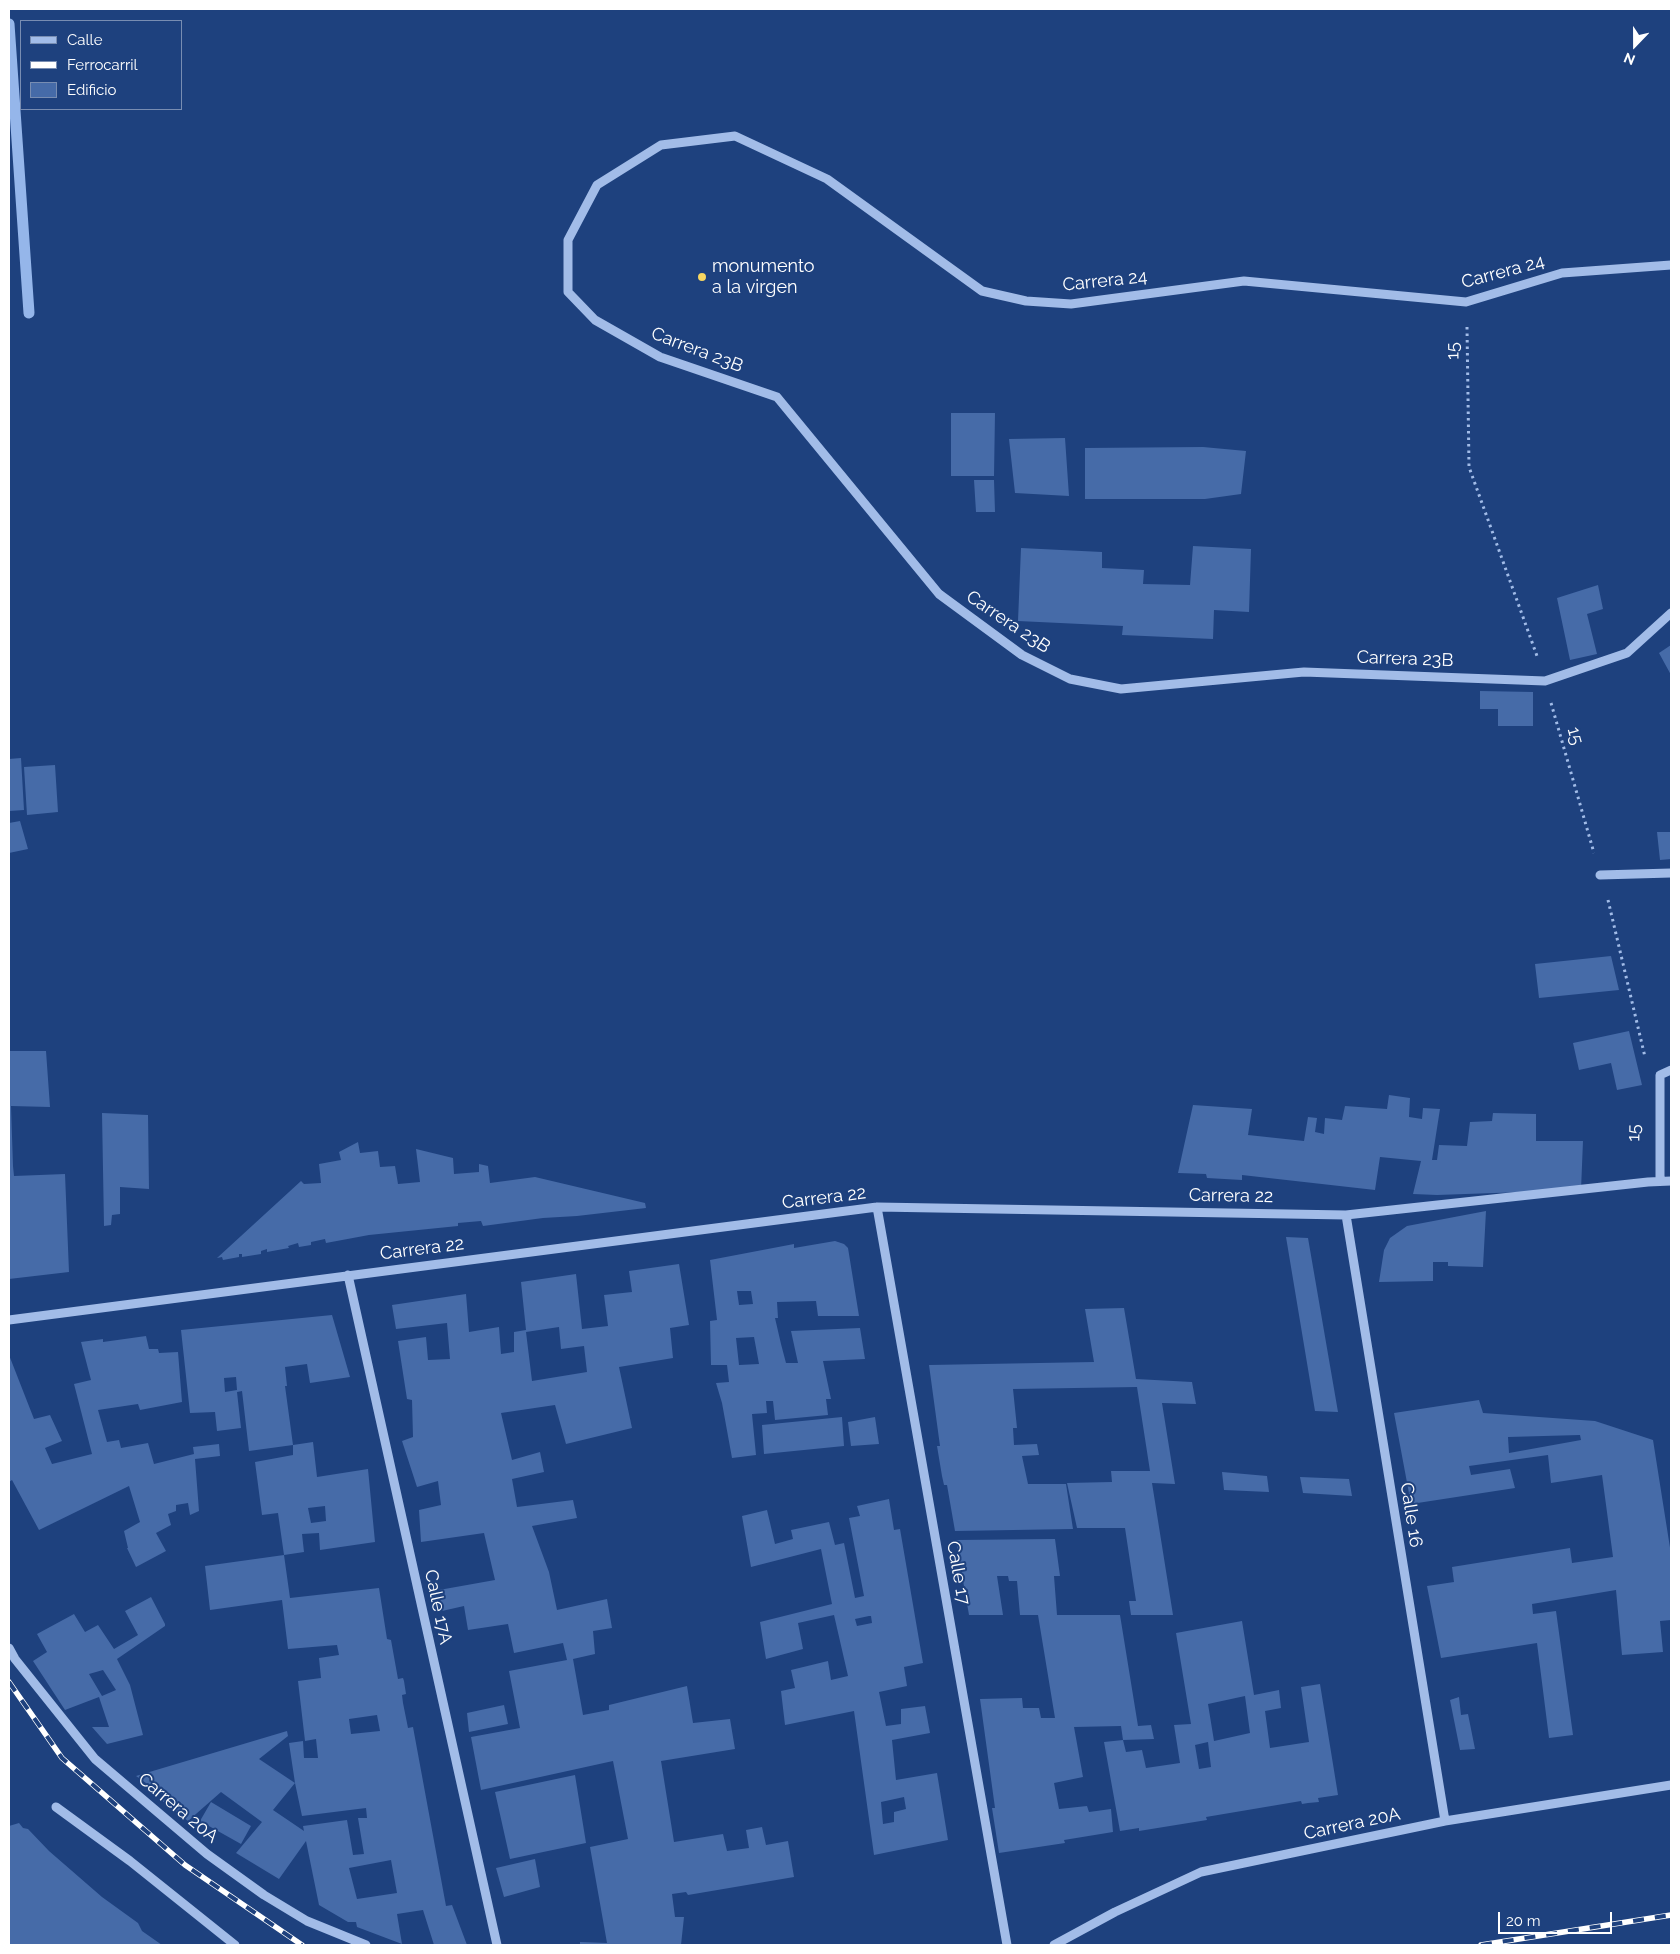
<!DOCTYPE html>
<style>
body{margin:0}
#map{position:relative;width:1680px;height:1954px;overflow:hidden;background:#1e417e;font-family:Raleway,sans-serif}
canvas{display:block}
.frame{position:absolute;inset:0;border:10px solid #fff;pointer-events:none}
.legend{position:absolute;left:20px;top:20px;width:162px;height:90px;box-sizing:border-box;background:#1e417e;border:1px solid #788db2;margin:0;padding:6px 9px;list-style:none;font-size:15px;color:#fff}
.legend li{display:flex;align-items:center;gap:10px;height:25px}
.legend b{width:25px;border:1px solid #788db2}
.north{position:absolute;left:1610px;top:20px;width:50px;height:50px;-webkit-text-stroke:4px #1e417e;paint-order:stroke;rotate:202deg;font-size:14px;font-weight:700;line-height:20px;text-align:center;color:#fff}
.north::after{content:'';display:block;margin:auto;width:18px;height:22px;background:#fff;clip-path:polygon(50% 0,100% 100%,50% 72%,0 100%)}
.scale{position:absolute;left:1498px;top:1912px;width:114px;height:22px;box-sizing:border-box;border:2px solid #fff;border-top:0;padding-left:6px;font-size:15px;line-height:18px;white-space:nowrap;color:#fff;-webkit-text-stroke:4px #1e417e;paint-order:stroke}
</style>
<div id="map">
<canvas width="1680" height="1954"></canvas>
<div class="frame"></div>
<ul class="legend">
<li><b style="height:6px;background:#a2bce8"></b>Calle</li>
<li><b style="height:6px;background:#fff"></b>Ferrocarril</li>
<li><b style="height:14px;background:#466ba8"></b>Edificio</li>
</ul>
<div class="north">N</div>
<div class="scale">20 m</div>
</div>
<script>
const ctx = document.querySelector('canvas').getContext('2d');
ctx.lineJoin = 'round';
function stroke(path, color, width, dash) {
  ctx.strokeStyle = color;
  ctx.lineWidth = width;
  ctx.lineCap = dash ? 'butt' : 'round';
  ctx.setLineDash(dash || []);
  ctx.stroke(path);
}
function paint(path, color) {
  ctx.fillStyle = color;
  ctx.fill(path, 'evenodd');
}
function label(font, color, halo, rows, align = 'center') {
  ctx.font = font + ' Raleway,sans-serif';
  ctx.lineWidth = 4;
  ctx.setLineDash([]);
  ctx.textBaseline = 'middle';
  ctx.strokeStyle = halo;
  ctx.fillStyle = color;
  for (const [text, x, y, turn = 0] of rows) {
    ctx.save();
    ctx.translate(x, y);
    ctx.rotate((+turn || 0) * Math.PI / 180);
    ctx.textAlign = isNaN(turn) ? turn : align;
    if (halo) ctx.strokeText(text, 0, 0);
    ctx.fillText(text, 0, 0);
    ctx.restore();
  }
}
stroke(new Path2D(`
 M9 24 29 313`), '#95b6ea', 11);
paint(new Path2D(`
 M951 413H995L994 476H951Z
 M1065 438 1069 496 1015 493 1009 439Z
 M1203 447 1246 451 1241 494 1205 499H1085V448Z
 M974 480H994L995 512H976Z
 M1193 546 1251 549 1249 612 1214 610 1213 639 1122 635 1123 626 1018 621 1021 548 1102 552V568L1144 570 1143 584 1190 585Z
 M1598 585 1603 609 1587 614 1597 654 1570 660 1557 598Z
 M1671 645V675L1659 653Z
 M1480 691 1533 692V726H1498V709H1480Z
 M21 758 24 810 9 811V759Z
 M55 765 58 812 27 815 24 767Z
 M20 821 28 849 9 853V823Z
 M1657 832H1671V859L1660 860Z
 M1611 956 1619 990 1539 998 1535 964Z
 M1629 1031 1642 1085 1617 1090 1611 1063 1579 1070 1573 1043Z
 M9 1051H46L50 1107 11 1106 13 1166 14 1176 65 1174 69 1272 9 1279Z
 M1389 1095 1410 1098 1409 1117 1422 1119 1423 1108 1440 1109 1432 1160H1437L1439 1145 1467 1146 1470 1122 1492 1121 1493 1113 1536 1114V1141H1583L1581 1190 1437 1195 1413 1194 1421 1161 1380 1157 1375 1190 1242 1175V1180L1207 1178 1206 1174 1178 1173 1193 1105 1252 1109 1248 1135 1304 1141 1308 1117 1317 1118 1315 1132 1324 1134 1325 1118 1342 1120 1345 1106 1387 1109Z
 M102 1113 148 1115 149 1189 120 1187V1214L112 1215 111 1225 104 1226Z
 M358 1142 360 1153 378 1151 380 1167 395 1166 398 1184 420 1182 416 1149 453 1158 454 1174 479 1172V1164L488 1166 490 1183 535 1177 645 1203 646 1208 577 1216 543 1218 483 1226 481 1221 458 1223V1226L369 1235 326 1243 325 1239 311 1242V1245L299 1247 298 1243 288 1246 289 1248 267 1252V1249L261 1251V1254L242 1257V1254H239V1257L223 1260 222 1257 217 1258 301 1181 304 1184 321 1183 319 1164 341 1160 339 1152Z
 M1486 1211 1483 1267 1448 1266V1262H1433V1281L1379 1282 1384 1250 1390 1238 1407 1226Z
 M1286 1237 1308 1238 1338 1412 1315 1411Z
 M835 1241 844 1244 848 1248 859 1316H818L816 1301 777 1302 778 1318H775L781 1344 786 1363H798L791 1331 860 1328 865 1359 823 1361 831 1399H826L828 1415 775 1420 773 1401H766L767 1413 752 1414 756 1455 732 1458 722 1403 716 1383 729 1382 727 1365H711L710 1321 717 1320 710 1260 794 1244V1248ZM737 1291H751L753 1304 739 1305ZM754 1337 759 1364 739 1365 736 1338Z
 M679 1264 689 1325 670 1328 673 1358 619 1367 632 1428 566 1444 555 1405 501 1413 512 1460 540 1452 544 1472 512 1479 517 1507 573 1500 577 1518 532 1526 549 1572 557 1610 607 1599 612 1628 593 1631 595 1654 573 1659 583 1715 609 1710V1705L687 1686 693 1723 730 1719 735 1749 661 1761 674 1842 723 1834 727 1851 749 1848 746 1830 762 1827 766 1845 788 1841 794 1877 688 1895 686 1892 672 1894 675 1917H684L681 1945H580V1942L607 1943 590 1847 628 1839 613 1761 481 1790 471 1737 520 1728 509 1671 567 1660 563 1643 514 1653 508 1624 468 1630 464 1606 442 1611 439 1590 495 1580 484 1533 421 1542 419 1510 441 1505 438 1481 417 1487 402 1441 413 1437 412 1400 407 1399 398 1341 426 1337 428 1360 450 1359 447 1323 396 1329 392 1305 466 1294 469 1332 499 1327 501 1354 514 1352V1332L526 1330 521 1282 576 1274 582 1329 608 1326 604 1295 632 1292 629 1271ZM559 1327 561 1349 584 1346 587 1372 532 1381 526 1332Z
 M1124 1308 1136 1379 1192 1382 1196 1404 1162 1403 1175 1484 1152 1483 1173 1615H1131L1129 1601H1136L1125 1528H1077L1067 1483 1112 1482 1111 1471H1150L1137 1387 1013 1389 1017 1428H1013L1014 1445 1037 1444 1039 1455 1022 1456 1028 1484H1066L1073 1529 955 1531 947 1485H944L942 1476 937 1446H940L929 1365 1094 1362 1085 1309Z
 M332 1315 350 1377 310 1383 307 1364 285 1367 287 1386H285L293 1445 249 1451 242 1391 237 1392 241 1428 217 1431 215 1412 190 1413 181 1330ZM236 1377 237 1390 225 1392 224 1378Z
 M146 1336 149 1349H158L159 1353 178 1352 182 1402 140 1410 138 1404 98 1410 107 1442 119 1440 121 1448 148 1443 154 1464 194 1454 193 1447 219 1444 220 1456 195 1459 199 1511 190 1515 188 1503 176 1505V1511L168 1514 171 1525 156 1533 166 1551 136 1567 127 1548H128L124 1531 140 1522 129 1486 39 1530 12 1480 9 1482V1355L34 1419 50 1415 62 1441 45 1448 52 1464 92 1454 74 1384 91 1380 81 1342 103 1339V1342Z
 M1479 1400 1483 1413 1595 1421 1653 1440 1671 1554V1620L1660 1621 1663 1652 1622 1655 1616 1590 1532 1604 1533 1614 1556 1611 1573 1735 1549 1738 1537 1643 1441 1658 1427 1586 1454 1582 1452 1567 1570 1548 1572 1563 1613 1557 1602 1475 1551 1483 1548 1455 1469 1466 1471 1475 1510 1469 1515 1488 1411 1504 1394 1413ZM1580 1435 1581 1440 1509 1453 1508 1437Z
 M842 1417 844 1446 764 1454 762 1425Z
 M875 1417 879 1444 851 1446 848 1422Z
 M313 1442 317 1477 368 1469 375 1542 320 1550 319 1533 302 1534 304 1552 284 1555 278 1513 262 1515 255 1462 293 1455V1445ZM325 1506 326 1521 311 1523 308 1508Z
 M1222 1472 1267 1476 1269 1492 1224 1490Z
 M1300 1477 1349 1479 1352 1496 1303 1493Z
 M889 1499 894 1530 900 1529 923 1663 904 1667 907 1686 879 1692 886 1726 901 1724V1709L925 1706 930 1733 892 1740 896 1780 937 1773 948 1840 874 1855 854 1711 785 1725 781 1691 795 1688 791 1670 828 1661 831 1680 848 1676 834 1615 798 1623 803 1649 766 1659 764 1647 760 1622 832 1604 821 1549 751 1567 742 1516 767 1510 775 1544 793 1539 791 1530 829 1522 835 1545 844 1543 855 1598 864 1596 849 1518 860 1516 857 1506ZM869 1616H871L872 1623 857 1626 855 1619ZM904 1797 906 1809 894 1812V1822L883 1824 881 1802Z
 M1055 1539 1060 1576H1054L1057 1615H1120L1138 1726 1151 1725 1154 1739 1123 1740 1121 1726 1074 1727 1083 1777 1054 1783 1059 1809 1087 1806 1089 1812 1111 1809 1113 1832 1064 1840 1065 1843 999 1853 992 1808H995L980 1699 1022 1698 1023 1708H1039L1041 1718H1055L1038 1615H1020L1017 1581H1009L1008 1576H997L1003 1615H969L956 1540Z
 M284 1555 290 1598 379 1588 387 1639 391 1640 398 1679 403 1678 404 1681 406 1694 402 1695 403 1703 408 1728 413 1727 446 1906 452 1905 467 1945H434L423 1910 397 1914 402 1944 357 1927 356 1922H348L319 1905 306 1841 279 1879 236 1853 262 1822 221 1792 188 1821 160 1799 163 1795 136 1776 287 1731 288 1736 259 1759 295 1783 289 1743 303 1741 304 1758H318L316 1739 305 1741 298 1681 321 1678 319 1658 339 1655 337 1645 288 1649 282 1600 210 1610 205 1566ZM377 1715 380 1731 351 1734 349 1719ZM295 1783 302 1816 366 1808 367 1818H358L364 1854 353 1855 347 1820 303 1826 304 1831 273 1810ZM391 1860 397 1893 357 1899 349 1868Z
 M151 1597 165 1624V1626L117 1659 130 1685 143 1735 107 1744 92 1727H109L99 1697 65 1710 33 1661 47 1652 37 1634 74 1614 85 1632 98 1625 114 1649 138 1635 125 1611ZM103 1670 116 1690 102 1696 89 1674Z
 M1242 1621 1254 1695 1279 1690 1281 1708 1265 1711 1270 1748 1309 1742 1301 1687 1320 1684 1338 1795 1318 1798 1319 1802 1308 1803 1302 1804 1301 1801 1206 1817 1207 1820 1139 1831V1828L1120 1831 1104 1742 1123 1740 1126 1752 1142 1750 1146 1768 1180 1763 1174 1725 1191 1724 1176 1633ZM1245 1696 1250 1733 1214 1741 1208 1704ZM1208 1742 1211 1767 1199 1769 1195 1745Z
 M1459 1697 1461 1715 1468 1714 1475 1749 1460 1750 1450 1700Z
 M504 1705 508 1724 469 1732 467 1713Z
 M575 1775 586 1843 510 1859 495 1792Z
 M211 1802 251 1826 241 1844 200 1821Z
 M19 1823 23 1828 28 1829 49 1851 102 1897 138 1923 142 1931 162 1945H9V1826Z
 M535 1859 540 1887 504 1897 496 1868Z`), '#466ba8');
stroke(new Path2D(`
 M1467 327 1469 467 1537 656
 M1551 703 1594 853
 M1608 900 1645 1057`), '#a2bce8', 3, [2.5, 4]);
stroke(new Path2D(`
 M1671 265 1562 273 1466 302 1244 281 1071 304 1026 301 982 291 827 179 735 136 661 145 597 185 568 240V292L595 320 660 357 777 397 939 594 1022 655 1070 679 1121 689 1304 672 1545 681 1627 653 1671 613
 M1600 875 1671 873
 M1660 1181V1075L1671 1070
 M877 1207 1007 1945
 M1346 1215 1445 1821
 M348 1275 497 1945
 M9 1320 877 1207 1346 1215 1648 1182 1671 1181
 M9 1648 15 1659 95 1759 207 1854 264 1895 307 1921 366 1945
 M56 1807 130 1861 235 1945
 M1054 1945 1115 1912 1201 1872 1445 1821 1671 1785`), '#a2bce8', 9);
const rail = new Path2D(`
 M9 1682 62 1758 185 1865 302 1945
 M1481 1945 1671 1915`);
stroke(rail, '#fff', 5.5);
stroke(rail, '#1e417e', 4, [11]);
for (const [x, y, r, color] of [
 [702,277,5,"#f7d661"]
]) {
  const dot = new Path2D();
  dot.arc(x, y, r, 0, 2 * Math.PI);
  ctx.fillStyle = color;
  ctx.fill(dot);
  stroke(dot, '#1e417e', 2);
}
label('18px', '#fff', '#1e417e', [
 ["monumento",712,267],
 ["a la virgen",712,288]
], 'left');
label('18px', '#fff', '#1e417e', [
 ["Carrera 24",1503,272,-15],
 ["Carrera 24",1105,281,-6],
 ["Carrera 23B",697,350,21],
 ["15",1453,351,-91],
 ["Carrera 23B",1008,622,34],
 ["Carrera 23B",1405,659,2],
 ["15",1575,736,74],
 ["15",1634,1133,-89],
 ["Carrera 22",1231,1196,1],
 ["Carrera 22",824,1198,-7],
 ["Carrera 22",422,1249,-7],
 ["Calle 16",1411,1515,81],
 ["Calle 17",958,1573,80],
 ["Calle 17A",438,1607,78],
 ["Carrera 20A",178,1808,40],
 ["Carrera 20A",1352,1824,-12]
]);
</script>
